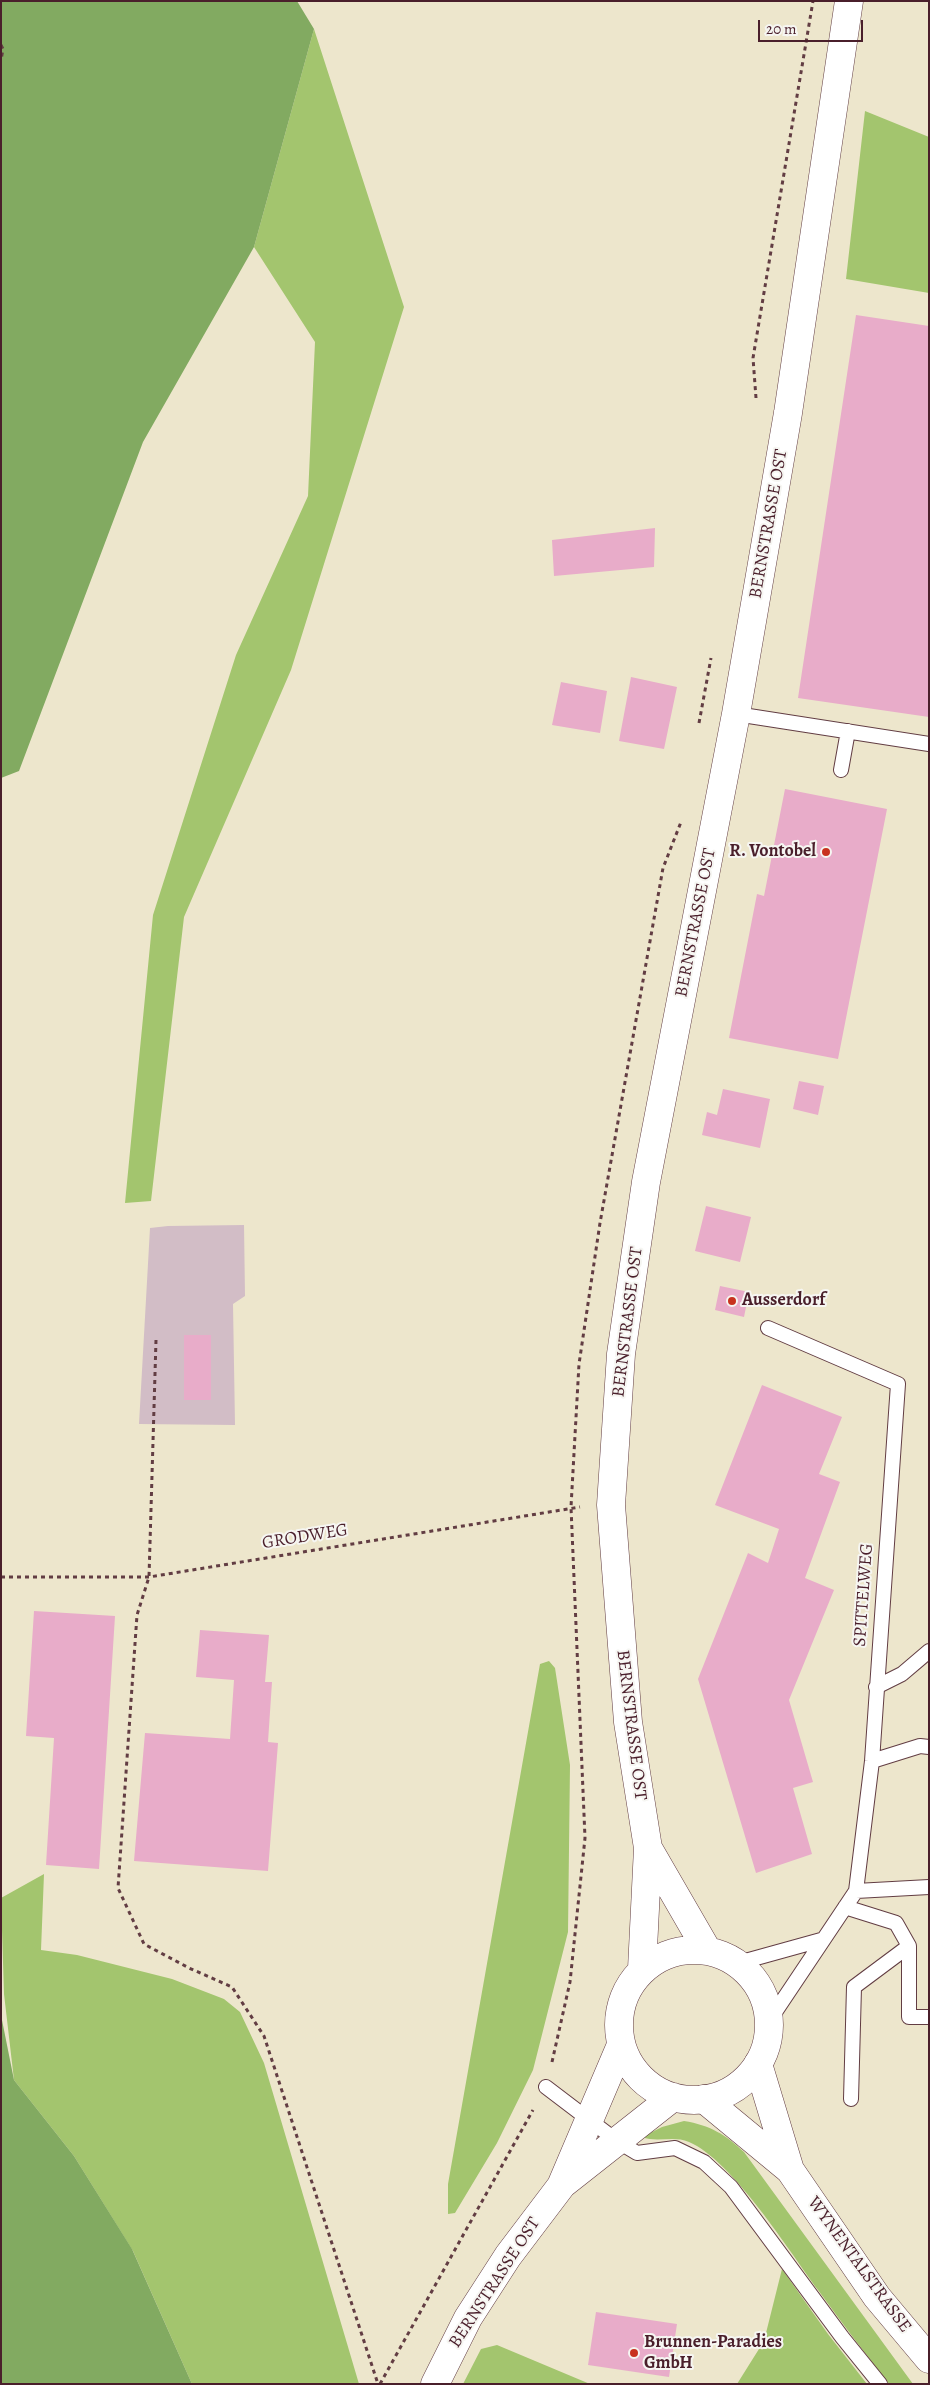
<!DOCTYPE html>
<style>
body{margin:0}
#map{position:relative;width:930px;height:2385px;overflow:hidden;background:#ede6cc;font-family:Alegreya,serif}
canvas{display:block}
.frame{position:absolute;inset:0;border:2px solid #4a1f2b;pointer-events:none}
.scale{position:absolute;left:758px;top:20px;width:105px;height:22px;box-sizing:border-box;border:2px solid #4a1f2b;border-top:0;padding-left:6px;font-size:15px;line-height:18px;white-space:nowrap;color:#4a1f2b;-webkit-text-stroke:4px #f6f6f2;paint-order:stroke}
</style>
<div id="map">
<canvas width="930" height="2385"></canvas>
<div class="frame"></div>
<div class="scale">20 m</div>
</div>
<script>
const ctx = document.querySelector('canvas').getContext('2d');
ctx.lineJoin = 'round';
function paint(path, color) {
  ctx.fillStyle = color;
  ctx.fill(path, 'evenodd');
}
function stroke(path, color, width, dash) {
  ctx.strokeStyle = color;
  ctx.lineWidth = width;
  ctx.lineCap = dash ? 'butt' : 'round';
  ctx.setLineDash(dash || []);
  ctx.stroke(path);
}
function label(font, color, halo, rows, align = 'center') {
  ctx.font = font + ' Alegreya,serif';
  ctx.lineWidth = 4;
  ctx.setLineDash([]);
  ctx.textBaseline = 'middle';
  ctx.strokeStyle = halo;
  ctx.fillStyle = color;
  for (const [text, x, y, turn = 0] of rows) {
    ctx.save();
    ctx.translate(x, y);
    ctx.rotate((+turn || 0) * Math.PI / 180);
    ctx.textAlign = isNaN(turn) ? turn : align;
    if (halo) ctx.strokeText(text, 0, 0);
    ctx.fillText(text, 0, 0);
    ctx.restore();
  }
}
paint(new Path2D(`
 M244 1225 245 1296 233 1304 235 1425 139 1424 150 1228 168 1226Z`), '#d2bdc6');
paint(new Path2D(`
 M314 29 404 307 291 670 184 917 151 1201 125 1203 153 915 236 655 308 496 315 342 254 247Z
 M865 111 929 137V293L846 279Z
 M549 1661 555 1668 570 1765 568 1932 533 2070 497 2143 455 2213 448 2214V2184L540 1664Z
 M44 1874 41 1950 77 1955 172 1979 224 1999 240 2012 264 2063 359 2384H192L133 2251 74 2156 14 2080 4 1994 1 1898Z
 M684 2121C710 2125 726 2135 744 2152L913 2384H889C865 2353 841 2322 818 2290 789 2251 733 2161 689 2142 673 2135 658 2143 642 2137L662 2127Z
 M782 2269 828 2334 867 2384H737L764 2341Z
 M497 2345 590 2384H463L481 2349Z`), '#a3c56e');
paint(new Path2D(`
 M1 1H297L314 29 254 247 143 442 19 771 1 778Z
 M1 2015 14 2080 74 2156 132 2249 192 2384H1Z`), '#82aa61');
paint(new Path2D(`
 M856 315 929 326V717L798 698Z
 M655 528 654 567 554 576 552 540Z
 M631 677 677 687 664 749 619 741Z
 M561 682 607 691 600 733 552 725Z
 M785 789 887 809 838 1059 729 1038 757 894 764 896Z
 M799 1081 824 1086 818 1115 793 1109Z
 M723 1089 770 1099 760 1148 702 1135 707 1112 717 1115Z
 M706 1206 751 1217 740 1262 695 1251Z
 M720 1286 749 1292 744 1317 715 1310Z
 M184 1335H211V1400H184Z
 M762 1385 842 1417 819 1474 840 1482 805 1578 834 1590 789 1700 813 1782 793 1788 812 1854 756 1873 698 1679 748 1553 768 1563 779 1529 715 1505Z
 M34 1611 115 1616 99 1869 46 1865 54 1738 26 1736Z
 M200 1630 269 1635 265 1682H272L268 1742 278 1743 268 1871 134 1861 145 1733 230 1739 234 1680 196 1677Z
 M596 2312 677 2324 669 2377 588 2365Z`), '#e8acc9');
const service = new Path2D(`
 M736 714 929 744
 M841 770 848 731
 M768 1328 898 1384 872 1761 856 1891 769 2021
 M876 1687 902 1674 929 1651
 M872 1761 920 1746 929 1747
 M856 1891 929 1887
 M845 1907 896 1923 909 1946V2017H929
 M738 1963 821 1940
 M546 2087 617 2141 637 2153 675 2148 704 2162 731 2187 842 2337 880 2384
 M851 2099 854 1987 909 1946`);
const secondary = new Path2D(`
 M758 2064 790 2170
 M704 2099 790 2170 877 2297 929 2359`);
const primary = new Path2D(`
 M648 1848 707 1950
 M619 2025a75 75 0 1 1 150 0a75 75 0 1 1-150 0Z
 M642 1969 648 1848 628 1722 611 1505 621 1354 646 1182 736 714 788 413 849 1
 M564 2183 673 2097
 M435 2384 468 2318 508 2256 561 2186 621 2045`);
stroke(service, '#623d43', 16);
stroke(secondary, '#623d43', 29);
stroke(primary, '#623d43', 29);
stroke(new Path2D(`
 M1 45 3 49 1 60
 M756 398 753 358 813 1
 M699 723 711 658
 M156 1340 149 1577 137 1615 118 1888 144 1944 189 1968 232 1987 264 2036 378 2384
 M1 1577H149L580 1507
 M552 2062 570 1982 585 1838 571 1507 579 1364 600 1223 663 868 681 822
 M380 2384 533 2110`), '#623d43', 3, [4, 4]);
stroke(service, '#fff', 14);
stroke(secondary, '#fff', 28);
stroke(primary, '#fff', 28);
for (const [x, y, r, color] of [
 [826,852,5,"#c8321e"],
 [732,1301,5,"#c8321e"],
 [634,2353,5,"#c8321e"]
]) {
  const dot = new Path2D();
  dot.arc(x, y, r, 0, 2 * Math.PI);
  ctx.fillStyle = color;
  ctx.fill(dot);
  stroke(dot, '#f6f6f2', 2);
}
label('18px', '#4a1f2b', '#f6f6f2', [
 ["BERNSTRASSE OST",769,524,-80],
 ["BERNSTRASSE OST",696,923,-79],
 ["BERNSTRASSE OST",628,1322,-83],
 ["GRODWEG",305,1537,-9],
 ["SPITTELWEG",864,1595,-86],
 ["BERNSTRASSE OST",631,1725,83],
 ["WYNENTALSTRASSE",859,2265,54],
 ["BERNSTRASSE OST",495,2283,-57]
]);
label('bold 18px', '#4a1f2b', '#f6f6f2', [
 ["R. Vontobel",816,852,"right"],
 ["Ausserdorf",742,1301],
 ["Brunnen-Paradies",644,2343],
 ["GmbH",644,2364]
], 'left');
</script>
